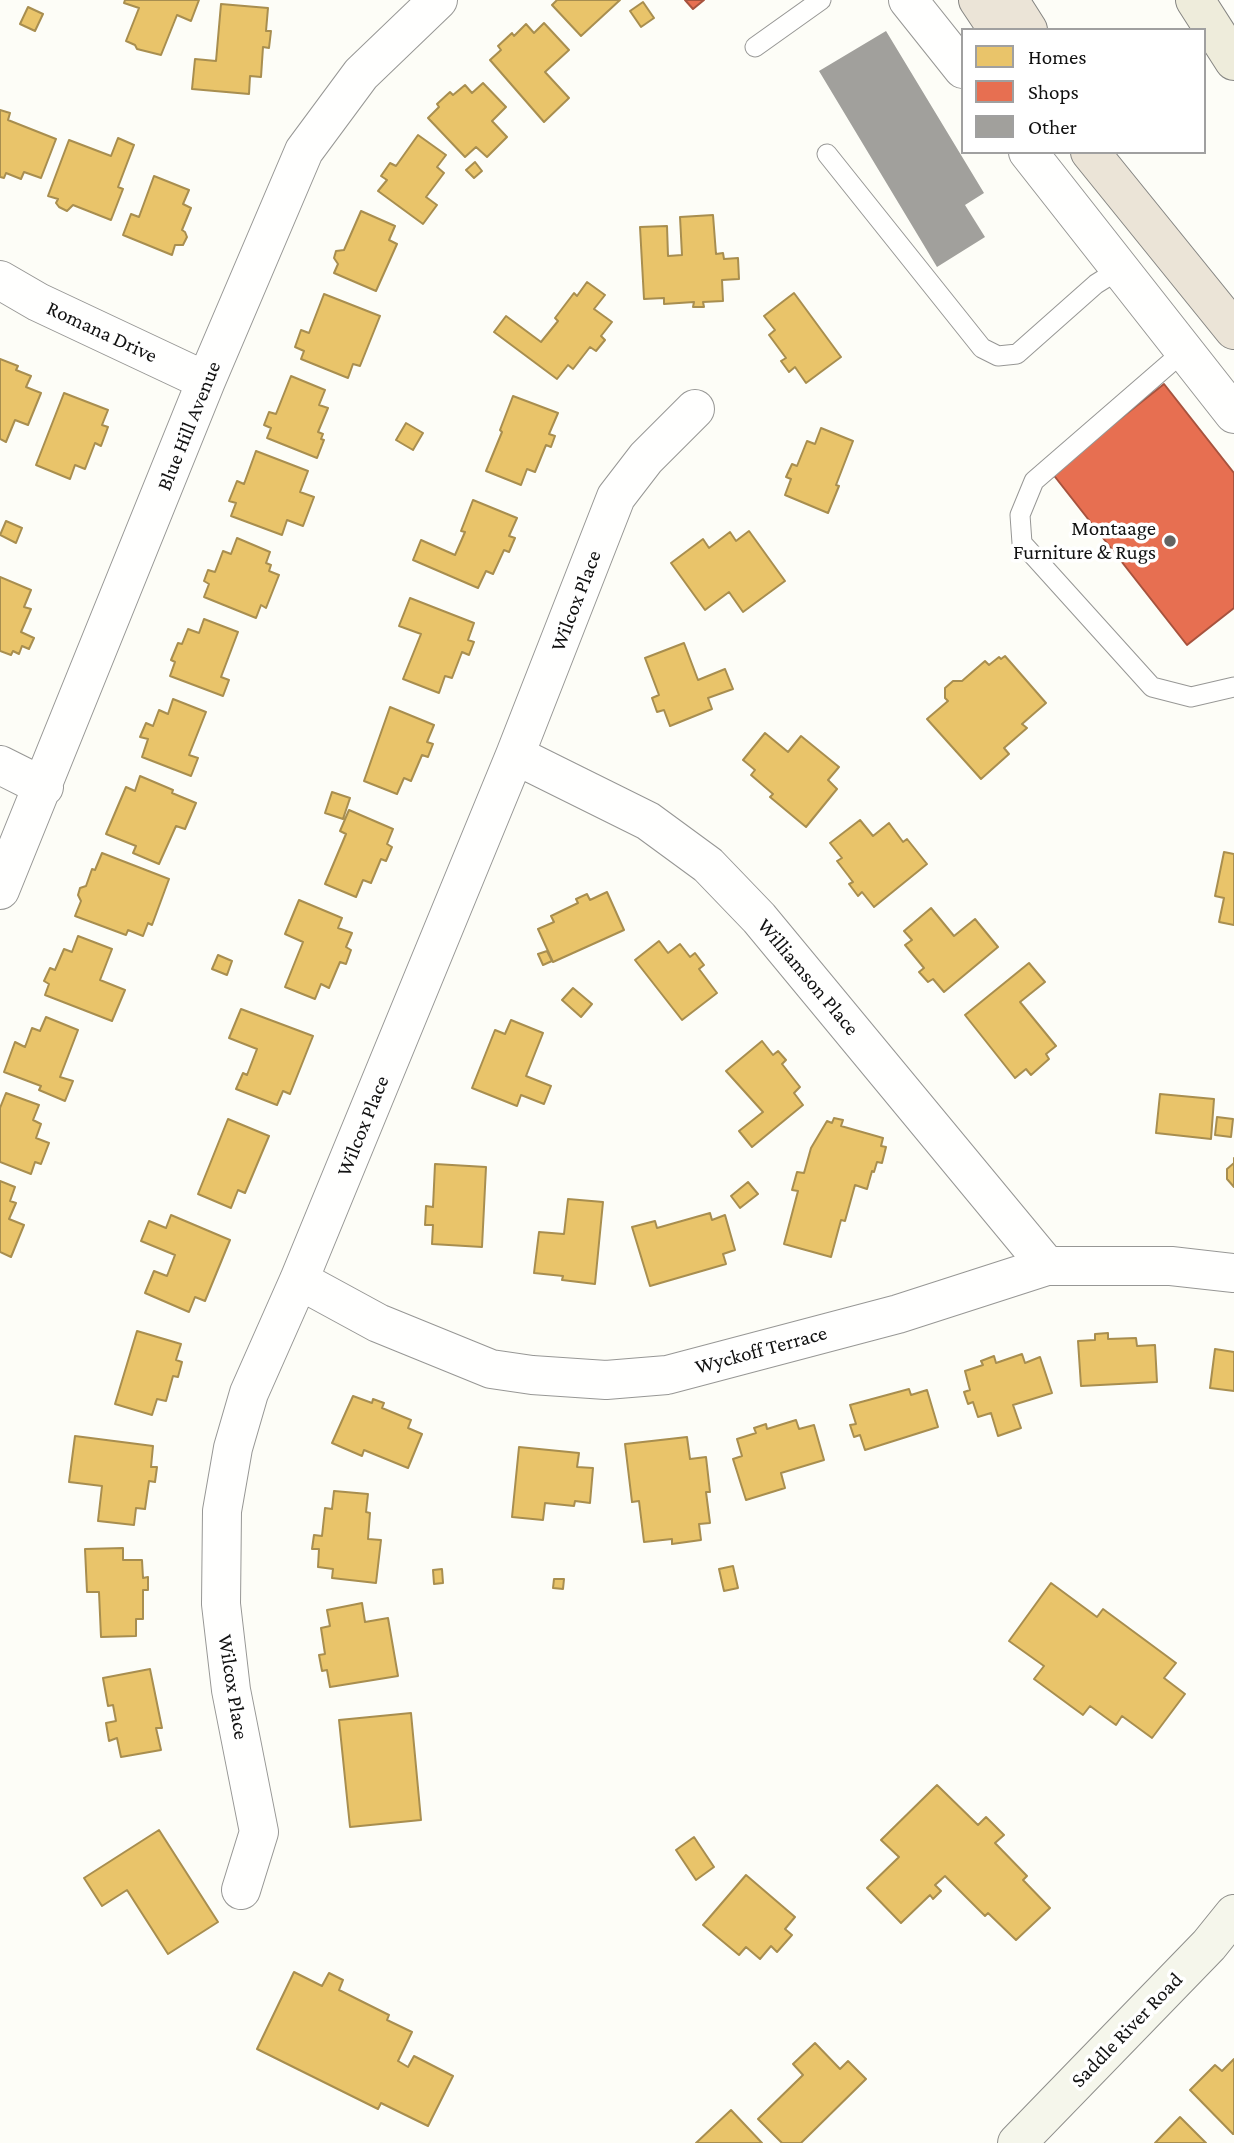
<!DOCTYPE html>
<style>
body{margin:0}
#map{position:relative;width:1234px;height:2143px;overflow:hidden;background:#fdfdf7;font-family:"Crimson Pro",serif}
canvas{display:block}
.legend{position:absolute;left:961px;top:28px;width:245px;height:126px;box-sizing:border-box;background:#fff;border:2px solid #a0a0a0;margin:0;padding:9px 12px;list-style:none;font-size:21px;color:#111}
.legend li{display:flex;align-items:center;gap:14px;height:35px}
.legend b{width:35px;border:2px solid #a0a0a0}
</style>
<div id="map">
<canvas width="1234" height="2143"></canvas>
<ul class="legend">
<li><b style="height:19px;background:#e9c46a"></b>Homes</li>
<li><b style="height:19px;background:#e76f51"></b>Shops</li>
<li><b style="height:19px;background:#a1a09c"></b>Other</li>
</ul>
</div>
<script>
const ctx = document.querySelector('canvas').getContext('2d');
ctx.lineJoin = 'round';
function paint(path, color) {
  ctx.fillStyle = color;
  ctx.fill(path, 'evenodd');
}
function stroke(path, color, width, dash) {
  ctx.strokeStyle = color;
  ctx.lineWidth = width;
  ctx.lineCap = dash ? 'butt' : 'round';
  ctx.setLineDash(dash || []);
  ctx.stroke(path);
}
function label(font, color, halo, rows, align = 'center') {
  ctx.font = font + ' "Crimson Pro",serif';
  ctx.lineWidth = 7;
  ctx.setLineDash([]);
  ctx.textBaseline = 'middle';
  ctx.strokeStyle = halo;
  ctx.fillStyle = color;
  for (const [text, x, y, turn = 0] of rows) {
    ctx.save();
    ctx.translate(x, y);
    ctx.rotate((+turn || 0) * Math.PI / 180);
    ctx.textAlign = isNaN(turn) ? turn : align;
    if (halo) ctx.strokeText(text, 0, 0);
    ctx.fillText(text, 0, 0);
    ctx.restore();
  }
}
const homes = new Path2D(`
 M125 0H199L191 21 177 15 161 55 137 49 135 45 126 41 139 8 124 3Z
 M557 0H620L581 36 552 5Z
 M643 2 654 18 641 27 630 11Z
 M221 4 268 8 266 31H271L269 48 263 47 261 77 250 76 249 94 192 89 195 59 216 61Z
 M28 7 43 14 35 31 20 24Z
 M544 23 569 50 545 72 569 98 544 122 490 60 501 50 498 46 512 33 514 36 526 24 534 33Z
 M483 83 506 107 492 121 507 137 487 157 476 147 465 157 428 118 439 107 437 104 450 92 453 95 465 85 472 93Z
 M0 110 10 113 8 120 56 139 41 178 24 172 21 179 6 173 4 178 0 177Z
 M418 135 446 155 437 167 444 173 426 197 437 205 423 224 378 191 387 180 381 176 390 163 396 166Z
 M118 138 134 145 118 187 123 189 111 220 73 205 67 211 59 207 56 203 58 199 48 196 69 140 111 156Z
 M475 162 482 171 474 178 466 170Z
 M154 176 189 190 183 204 191 208 182 230 185 232 187 237 183 245H175L172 255 123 235 131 214 139 217Z
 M361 211 395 226 389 240 397 244 376 291 334 273 338 264 334 258 336 251 344 250Z
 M713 215 716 254 723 253 724 259 738 258 739 279 722 280 723 301 703 302 704 307H693L694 302 664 304V298L644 299 640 227 667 226 668 256 682 255 680 217Z
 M587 282 605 295 594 309 612 322 601 336 605 340 596 351 590 347 573 369 568 365 557 379 494 332 506 316 541 342 558 321 555 318 574 293 577 296Z
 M794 293 841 357 806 383 795 367 789 372 781 361 786 358 769 335 775 330 764 316Z
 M324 294 380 316 360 366 353 364 348 378 301 359 304 351 295 347 301 330 309 333Z
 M0 359 18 366 16 370 31 376 26 387 41 393 28 425 15 420 6 442 0 439Z
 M291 376 325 390 319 405 328 408 318 432 323 434 321 439 324 440 317 458 267 438 271 428 264 425 269 412 276 414Z
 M64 393 108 410 102 425 108 427 101 446 95 443 85 469 75 465 70 479 36 465Z
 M513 396 558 413 549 434 555 436 551 447 546 445 535 472 527 469 521 485 486 471 502 432 500 430Z
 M406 423 423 433 413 450 396 440Z
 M821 428 853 441 836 485 839 486 828 513 785 495 791 479 786 477 792 464 797 466 807 441 815 444Z
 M256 451 308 471 300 492 314 497 303 526 287 520 282 535 231 516 236 503 229 501 237 481 244 484Z
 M473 500 517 518 509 536 515 538 509 552 504 550 493 574 486 571 478 588 413 560 421 540 455 555 465 532 461 531Z
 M6 521 22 528 16 543 0 535Z
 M749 531 785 581 743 612 729 592 705 610 671 563 703 539 709 548 730 532 736 541Z
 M237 538 270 552 266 563 271 565 269 571 279 575 266 608 261 605 256 618 204 597 209 584 204 581 208 570 215 572 223 551 231 554Z
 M0 577 31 590 24 607 31 609 21 632 34 638 29 649 22 646 19 654 13 651 11 655 0 651Z
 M410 598 474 623 468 640 474 642 469 655 462 652 452 678 445 676 439 693 403 679 421 634 399 626Z
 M204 619 238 632 221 677 229 680 223 696 170 676 175 662 171 660 178 643 182 644 188 629 199 633Z
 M684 643 698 680 725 669 733 689 708 698 712 709 670 726 664 710 657 712 652 698 659 695 645 658Z
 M1005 656 1046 703 1022 724 1027 728 1004 748 1009 754 981 779 927 719 948 701 945 698V688L953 681H962L985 661 989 665 999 657 1001 659Z
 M173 699 206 712 189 755 198 758 191 776 142 757 148 739 140 737 146 723 153 726 159 710 168 714Z
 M390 707 434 725 427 742 433 744 428 757 422 755 411 781 404 778 397 794 364 781Z
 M765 733 788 752 801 736 839 767 828 780 837 789 806 827 770 797 773 794 751 775 755 770 743 760Z
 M140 776 173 790 172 793 196 803 185 829 176 826 159 864 133 853 136 846 106 834 126 787 135 791Z
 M332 792 350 798 343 819 325 813Z
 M349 810 393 829 387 844 392 847 386 861 381 859 371 883 363 880 356 897 325 884 346 834 340 831Z
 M860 820 873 836 889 823 903 842 907 839 927 864 874 907 862 892 858 896 849 884 853 882 837 861 842 858 830 843Z
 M1224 852 1234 854V925L1219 922 1224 898 1215 896Z
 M102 853 169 879 152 925 148 923 143 936 128 930 126 935 75 916 81 901 78 895 80 888 86 886 92 869 95 870Z
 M607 892 624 930 553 962 538 929 554 922 551 916 578 903 576 899 587 894 590 900Z
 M299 900 342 918 338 928 352 933 346 947 351 950 346 964 340 962 329 988 321 984 315 999 285 987 303 942 285 934Z
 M931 908 954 936 975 919 998 947 944 992 933 979 928 982 919 972 924 968 905 945 912 940 904 931Z
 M78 936 112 949 100 980 125 990 112 1021 45 995 49 984 44 981 50 968 55 970 64 949 72 952Z
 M659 941 668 953 680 944 690 957 695 953 704 965 699 969 717 993 682 1020 635 960Z
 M547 951 552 961 543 965 538 954Z
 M218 955 232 961 227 975 212 969Z
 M1029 963 1045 982 1020 1002 1056 1046 1046 1054 1049 1059 1031 1075 1026 1069 1015 1078 965 1015Z
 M573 988 592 1004 581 1017 562 1000Z
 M241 1009 313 1036 290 1094 283 1091 277 1105 236 1089 243 1073 247 1075 257 1049 229 1038Z
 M46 1017 78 1030 60 1077 73 1081 65 1101 39 1090 41 1086 4 1072 15 1042 25 1047 32 1028 40 1031Z
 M511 1020 543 1033 526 1076 551 1086 544 1104 521 1095 517 1106 472 1088 495 1030 505 1034Z
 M762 1041 773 1055 778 1051 786 1060 782 1064 800 1087 794 1093 803 1105 752 1147 739 1131 763 1112 726 1071Z
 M6 1093 39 1105 33 1120 41 1124 36 1138 49 1143 41 1164 35 1162 31 1174 0 1162V1108Z
 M1160 1094 1214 1099 1211 1139 1156 1133Z
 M1217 1117 1233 1119 1231 1137 1215 1135Z
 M834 1118 843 1120 841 1126 883 1138 881 1146 886 1147 882 1163 877 1162 874 1172 872 1171 867 1189 855 1185 845 1221 841 1220 831 1257 784 1244 798 1191 792 1190 797 1172 804 1173 811 1148 827 1121 832 1123Z
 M228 1119 269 1136 245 1193 238 1190 231 1208 198 1194Z
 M1234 1158V1187L1227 1179V1169L1234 1163Z
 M435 1164 486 1167 482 1247 432 1244 433 1225H425L426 1206 433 1207Z
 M0 1181 15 1187 10 1201 16 1203 9 1219 24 1225 11 1257 0 1252Z
 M748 1182 758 1194 740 1208 731 1196Z
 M568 1199 603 1202 595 1284 562 1280 563 1276 534 1273 539 1232 564 1234Z
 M710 1213 712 1220 725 1215 735 1250 723 1254 726 1264 650 1286 632 1227 655 1221 657 1228Z
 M171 1215 230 1240 205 1301 195 1297 189 1312 145 1293 154 1271 167 1276 175 1255 141 1241 149 1221 166 1228Z
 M137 1331 181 1344 176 1360 182 1362 178 1377 173 1376 166 1401 157 1399 152 1415 115 1404Z
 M1108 1333V1339L1136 1338 1137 1346 1155 1345 1157 1382 1081 1386 1078 1341 1095 1340V1334Z
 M1215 1349 1234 1352V1391L1210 1388Z
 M1022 1354 1025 1363 1040 1357 1052 1393 1013 1405 1021 1428 998 1436 991 1413 978 1417 973 1402 968 1404 964 1392 970 1390 965 1371 983 1365 981 1361 994 1356 996 1363Z
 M909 1389 911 1395 927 1390 938 1427 865 1450 860 1435 854 1437 850 1425 856 1424 850 1405Z
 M353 1396 372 1403 373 1399 384 1403 382 1408 411 1420 408 1428 422 1434 408 1468 364 1450 362 1456 332 1443Z
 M796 1420 799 1429 814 1425 824 1460 781 1473 785 1488 746 1500 733 1459 742 1456 737 1439 756 1433 754 1428 766 1424 767 1429Z
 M75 1436 153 1446 151 1467H157L155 1482 149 1481 145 1509 136 1508 134 1525 98 1521 102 1486 69 1482Z
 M687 1437 690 1459 706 1457 710 1492H706L710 1523 699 1524 701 1540 672 1544V1539L644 1542 639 1501 632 1502 625 1444Z
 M519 1447 579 1453 577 1467 593 1468 590 1503 575 1501 574 1506 545 1503 543 1520 512 1517Z
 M334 1491 368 1494 366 1512 370 1513 368 1539 381 1540 376 1583 332 1578 333 1569 318 1567 319 1549H312L314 1535 322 1536 325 1508 332 1509Z
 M123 1548V1560H142L143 1578 148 1577V1590H143V1619H136V1636L101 1637 99 1592H87L85 1549Z
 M733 1566 738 1588 724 1591 719 1569Z
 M442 1569 443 1583 434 1584 433 1570Z
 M554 1579H564L563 1589 553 1588Z
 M1051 1583 1097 1617 1103 1609 1176 1663 1164 1678 1185 1694 1152 1738 1122 1716 1116 1725 1090 1706 1083 1715 1034 1679 1044 1666 1009 1641Z
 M362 1603 365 1622 388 1618 398 1676 330 1687 327 1670 322 1671 319 1655 325 1654 321 1628 330 1626 327 1610Z
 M150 1669 162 1728H156L161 1750 121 1757 117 1738 109 1741 106 1723 116 1721 113 1705 108 1706 103 1678Z
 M411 1713 421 1820 350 1827 339 1720Z
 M937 1785 978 1825 986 1817 1004 1835 995 1843 1027 1876 1023 1880 1050 1908 1016 1940 988 1913 985 1916 945 1876 935 1885 941 1891 933 1899 930 1895 901 1923 867 1888 899 1857 881 1840Z
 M159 1830 218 1922 168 1954 127 1890 102 1906 84 1878Z
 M694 1837 714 1867 696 1880 676 1850Z
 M746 1875 795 1917 785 1929 792 1935 777 1952 771 1946 760 1959 746 1947 739 1955 703 1925Z
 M294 1972 322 1986 329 1973 343 1980 339 1990 389 2015 387 2020 412 2032 398 2061 408 2067 414 2056 453 2076 428 2126 381 2103 378 2109 257 2049Z
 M815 2043 840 2069 848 2061 866 2079 801 2143H782L758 2119 803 2075 793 2064Z
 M1234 2059V2134H1233L1190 2090 1215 2065 1222 2071Z
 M731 2110 762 2143H696Z
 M1180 2117 1206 2143H1155Z`);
paint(homes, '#e9c46a');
stroke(homes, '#a88e4f', 2);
const shops = new Path2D(`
 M685 0H704L693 9Z
 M1164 384 1234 473V608L1187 645 1052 473Z`);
paint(shops, '#e76f51');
stroke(shops, '#a7533e', 2);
paint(new Path2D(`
 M886 31 984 193 965 205 985 237 937 267 819 71Z`), '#a1a09c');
const lane = new Path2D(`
 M755 47 821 0
 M827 154 982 348 998 356 1017 354 1096 284 1120 269
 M1184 351 1034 481 1020 515 1022 543 1152 687 1191 697 1234 687`);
const street = new Path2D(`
 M908 0 963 69
 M1028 152 1234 414
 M0 280 38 302 206 381
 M515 755 648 821 708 865 759 918 1047 1266
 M0 765 44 787
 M0 890 206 381 304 151 361 74 438 0
 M299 1280 378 1323 491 1369 532 1375 606 1380 667 1375 898 1314 1047 1266H1171L1234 1273
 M241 1890 259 1832 231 1690 221 1604 222 1511 233 1448 249 1393 299 1280 515 755 616 497 646 458 695 409`);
const secondary = new Path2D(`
 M1017 2143 1209 1945 1234 1914`);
const primary = new Path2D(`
 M1195 0 1234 61`);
const highway = new Path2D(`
 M978 0 998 30
 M1009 0 1028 30
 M1090 152 1234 330`);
stroke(lane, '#979795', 21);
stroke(street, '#979795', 40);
stroke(secondary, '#8e8e8b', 40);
stroke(primary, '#858582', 40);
stroke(highway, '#858582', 40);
stroke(lane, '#fffffe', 19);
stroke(street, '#fffffe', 38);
stroke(secondary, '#f5f6eb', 38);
stroke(primary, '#eeecdb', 38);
stroke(highway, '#ebe4d7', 38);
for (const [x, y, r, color] of [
 [1170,541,7,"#646462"]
]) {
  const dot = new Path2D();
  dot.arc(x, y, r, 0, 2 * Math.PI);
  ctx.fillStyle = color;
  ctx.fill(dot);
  stroke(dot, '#fff', 2.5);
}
label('21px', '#111', '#fff', [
 ["Romana Drive",102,332,25],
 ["Blue Hill Avenue",189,426,-68],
 ["Wilcox Place",576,601,-69],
 ["Williamson Place",808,977,50],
 ["Wilcox Place",363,1126,-68],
 ["Wyckoff Terrace",761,1350,-15],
 ["Wilcox Place",233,1687,81],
 ["Saddle River Road",1127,2030,-46]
]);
label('21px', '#111', '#fff', [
 ["Montaage",1156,529],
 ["Furniture & Rugs",1156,553]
], 'right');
</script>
